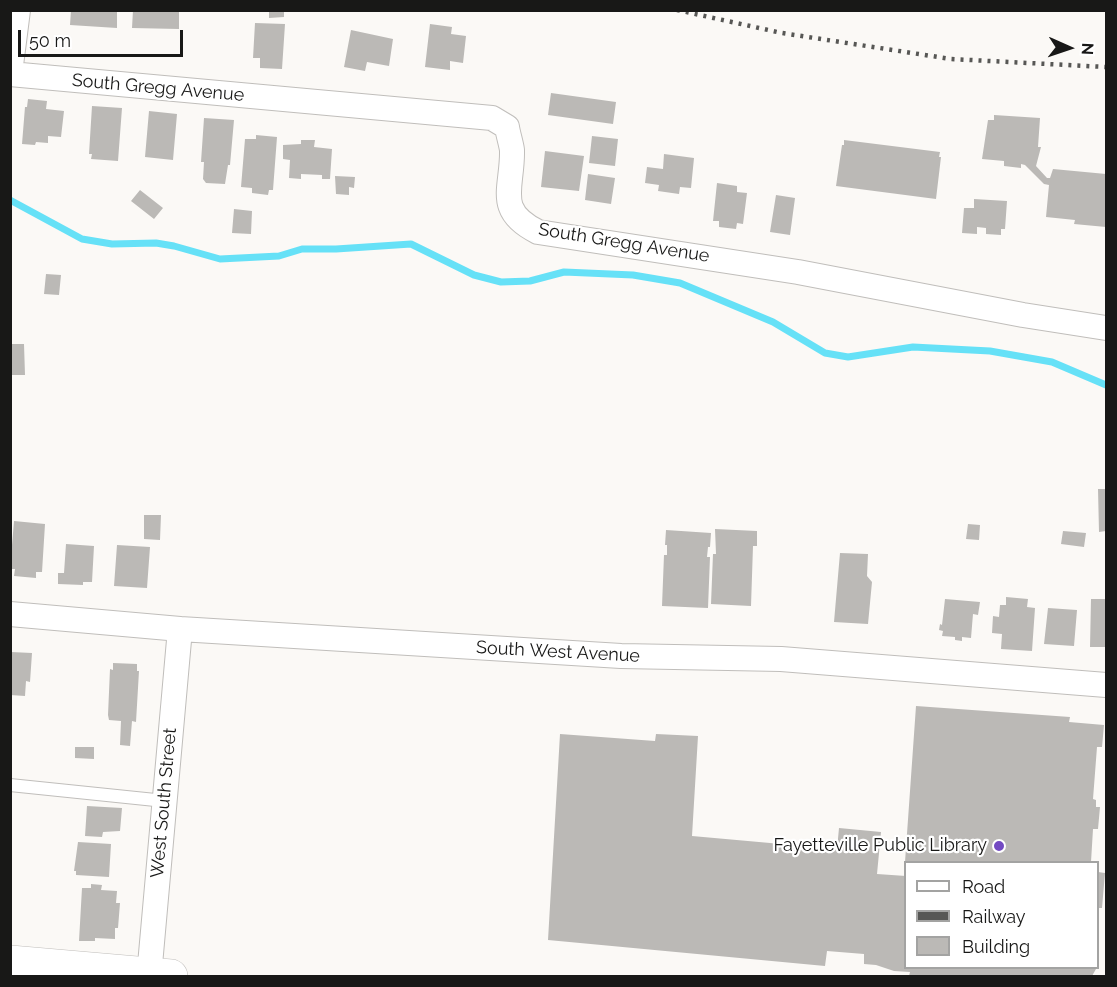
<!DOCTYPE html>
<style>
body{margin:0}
#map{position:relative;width:1117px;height:987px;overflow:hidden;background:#fbf9f6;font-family:Raleway,sans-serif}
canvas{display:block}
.frame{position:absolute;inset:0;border:12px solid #181817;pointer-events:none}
.legend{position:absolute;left:904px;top:861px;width:195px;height:108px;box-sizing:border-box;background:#fff;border:2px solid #a3a3a2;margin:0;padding:8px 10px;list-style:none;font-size:18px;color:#181817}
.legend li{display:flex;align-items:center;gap:12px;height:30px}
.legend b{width:30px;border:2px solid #a3a3a2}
.north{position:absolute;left:1039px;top:18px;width:60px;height:60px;-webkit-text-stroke:4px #fff;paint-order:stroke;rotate:93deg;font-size:16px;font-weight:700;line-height:24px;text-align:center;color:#181817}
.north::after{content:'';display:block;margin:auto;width:21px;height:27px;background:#181817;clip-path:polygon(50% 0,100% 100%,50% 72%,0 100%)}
.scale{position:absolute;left:18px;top:30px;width:165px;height:27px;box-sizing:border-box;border:3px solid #181817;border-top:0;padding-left:8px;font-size:18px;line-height:21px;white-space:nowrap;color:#181817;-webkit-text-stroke:4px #fff;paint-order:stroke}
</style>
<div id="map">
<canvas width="1117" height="987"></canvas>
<div class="frame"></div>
<ul class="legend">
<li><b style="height:8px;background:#fff"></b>Road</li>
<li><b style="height:8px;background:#575755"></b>Railway</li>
<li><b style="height:16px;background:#bbb9b6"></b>Building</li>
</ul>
<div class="north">N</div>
<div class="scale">50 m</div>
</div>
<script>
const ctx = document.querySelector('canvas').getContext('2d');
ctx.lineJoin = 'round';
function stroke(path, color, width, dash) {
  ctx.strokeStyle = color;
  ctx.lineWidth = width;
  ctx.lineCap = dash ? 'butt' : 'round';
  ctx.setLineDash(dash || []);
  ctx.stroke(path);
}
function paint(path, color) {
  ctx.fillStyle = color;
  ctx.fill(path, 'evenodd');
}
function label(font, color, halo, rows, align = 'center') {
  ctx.font = font + ' Raleway,sans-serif';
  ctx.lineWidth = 4.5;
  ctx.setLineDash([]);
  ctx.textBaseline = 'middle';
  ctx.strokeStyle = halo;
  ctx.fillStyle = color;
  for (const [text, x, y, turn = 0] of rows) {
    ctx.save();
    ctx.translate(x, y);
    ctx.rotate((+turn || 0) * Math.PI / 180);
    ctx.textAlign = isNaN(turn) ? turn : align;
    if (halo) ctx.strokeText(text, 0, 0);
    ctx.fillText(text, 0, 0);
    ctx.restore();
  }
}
stroke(new Path2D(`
 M10 200 82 239 112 244 156 243 174 246 220 259 279 256 302 249H336L411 244 474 275 501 282 530 281 564 272 633 275 680 283 773 322 825 353 848 357 913 347 990 351 1052 362 1106 385`), '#66e1f7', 7);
paint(new Path2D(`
 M71 10H117V28L70 25Z
 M133 10H179V29L132 28Z
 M269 10H284V17L269 18Z
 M255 23 285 24 282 69 260 68V58H253Z
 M430 24 452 27 451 34 466 36 463 63 450 61V70L425 67Z
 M351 30 393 39 389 66 367 62 365 71 344 67Z
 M551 93 616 102 613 124 548 115Z
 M28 99 47 101 46 109 64 111 61 137 48 136V143L36 142 35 145 22 144 25 107H27Z
 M92 106 122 108 118 161 91 159 92 154H89Z
 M149 111 177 114 173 160 145 157Z
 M994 115 1040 118 1038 147H1041L1036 166 1047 178H1050L1053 169 1106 174V227L1074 224 1075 220 1046 217 1049 185 1044 184 1025 165 1021 164V168L1004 166V161L982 159 988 120H994Z
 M204 118 234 120 230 165H228L225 184 206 183 203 179 204 162H201Z
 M256 135 277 137 273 190H269L268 195 252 193V188L241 187 245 139H256Z
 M592 136 618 139 615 166 589 163Z
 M301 140H315L314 147 332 149 330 179H322V175L301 174V179L289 178 290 160 283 159V145L301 144Z
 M844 140 940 152 939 157H941L936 199 836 186 842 145H844Z
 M545 151 584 156 579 191 541 187Z
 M664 154 694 158 691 188 680 187 679 194 658 191 659 185 645 183 647 167 663 169Z
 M588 174 615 178 611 204 585 200Z
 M335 176 355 177 354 188 349 187V195L336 194Z
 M717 183 737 186V192L747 193 743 224 737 223 736 229 719 227V221H713Z
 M140 190 163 208 154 219 131 201Z
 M776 195 795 198 790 235 770 232Z
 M974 199 1007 201 1005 229H1001V235L986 234V228L977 227V234L962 233 964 208H974Z
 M234 209 252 211 251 234 232 233Z
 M46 274 61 275 59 295 44 294Z
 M10 344H24L25 375H10Z
 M1098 489H1106V531L1099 532Z
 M144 515H161L160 540 144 539Z
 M14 521 45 524 42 572H36V578L14 576 15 569H10Z
 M968 524 980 525 979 540 966 539Z
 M715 529 757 531V546H753L751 606 711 604 713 554H716Z
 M666 530 711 533 710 547H708L707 557H710L708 608 662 606 664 555H667V545H665Z
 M1063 531 1086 533 1084 547 1061 544Z
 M66 544 94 546 92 582H83V585L58 584V573H64Z
 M117 545 150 547 147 588 114 586Z
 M840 553 868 554 867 576 872 582 868 624 834 622Z
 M1006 597 1028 599 1027 607 1035 608 1032 651 1001 649 1002 634 992 633 993 616 999 617 1000 605H1006Z
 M945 599 980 602 978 615 973 614 971 638 962 637V641L955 640V637L942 636 943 631 939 630 940 624 942 625Z
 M1091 599H1106V647H1090Z
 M1048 608 1077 610 1074 646 1044 644Z
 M11 652 32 653 30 682 26 681 25 696 10 695Z
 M113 663 137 664V671H139L136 722 132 721 130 746 120 745 121 721 109 720 108 715 110 669 113 670Z
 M916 706 1070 717 1069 722 1104 725 1102 747H1097L1093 799 1096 800V807H1100L1098 829H1093L1091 862H905Z
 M560 734 655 741 656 734 698 736 692 836 837 849 839 828 881 832 877 874 906 876V968H1096V969L1092 976H909L910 972 894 971 876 965 864 964V954L827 951 825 966 548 940Z
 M75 747H94V759L75 758Z
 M87 806 122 808 120 831 103 832 102 837 85 836Z
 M78 842 111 844 109 877 76 875V871H74Z
 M1098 872 1105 873 1102 908H1098Z
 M91 884 102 885 101 890 117 891 116 903H120L118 928H115V939L95 938V941H79L82 888H91Z`), '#bbb9b6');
const lane = new Path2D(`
 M10 785 165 801`);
const street = new Path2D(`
 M10 73 18 10
 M10 74 492 118 507 127C508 134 511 143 512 150 513 188 494 210 538 232L798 272 1023 315 1106 328
 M10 614 180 629 621 656 781 659 1106 685
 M149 976 180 629`);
const secondary = new Path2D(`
 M10 962 171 976`);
stroke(lane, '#c0bebb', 14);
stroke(street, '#c0bebb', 26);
stroke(secondary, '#c0bebb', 34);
stroke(lane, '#fff', 12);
stroke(street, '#fff', 24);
stroke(secondary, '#fff', 33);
stroke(new Path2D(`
 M677 10 782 33 951 59 1106 67`), '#575755', 4.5, [3, 6]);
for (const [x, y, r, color] of [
 [999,846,6,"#734ac2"]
]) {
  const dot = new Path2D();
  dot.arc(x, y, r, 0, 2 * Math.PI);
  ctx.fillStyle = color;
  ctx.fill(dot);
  stroke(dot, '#fff', 2);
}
label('18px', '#181817', '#fff', [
 ["South Gregg Avenue",158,88,5],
 ["South Gregg Avenue",624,243,9],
 ["South West Avenue",558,652,3],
 ["West South Street",164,803,-85]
]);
label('18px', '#181817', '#fff', [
 ["Fayetteville Public Library",987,846]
], 'right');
</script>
